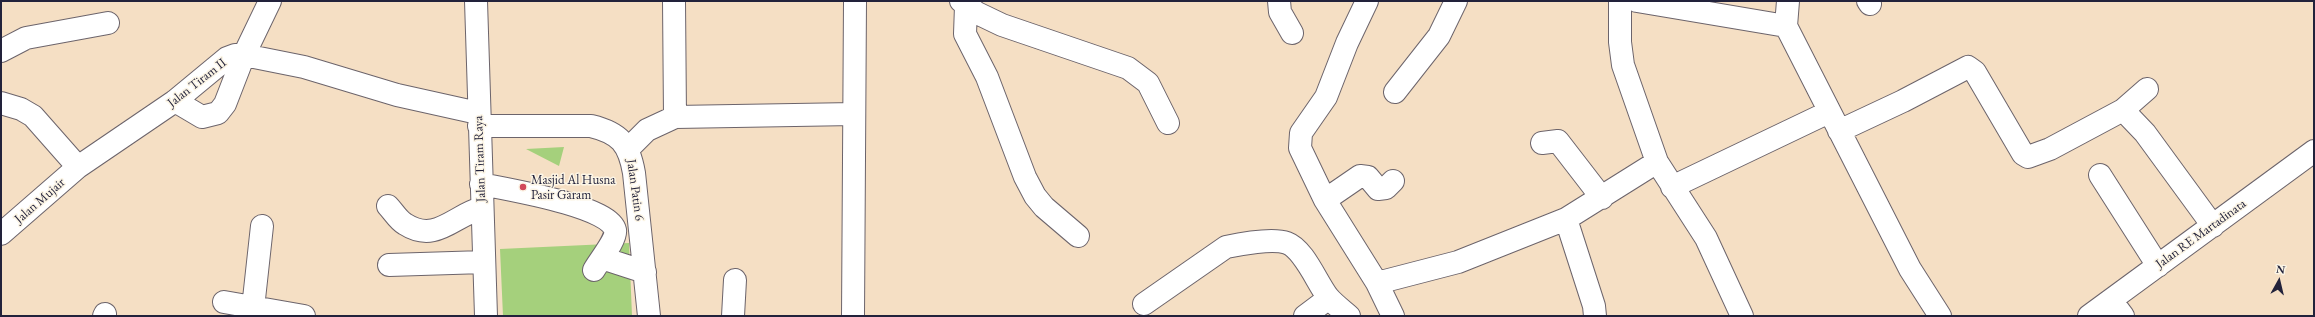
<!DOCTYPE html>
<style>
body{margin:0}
#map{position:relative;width:2315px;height:317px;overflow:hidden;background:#f5dfc4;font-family:"EB Garamond",serif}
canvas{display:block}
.frame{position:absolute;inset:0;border:2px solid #22223b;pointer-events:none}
.north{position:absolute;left:2259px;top:261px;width:40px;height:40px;-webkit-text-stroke:3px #fcf5e5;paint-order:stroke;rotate:8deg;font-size:11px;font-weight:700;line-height:16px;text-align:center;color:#22223b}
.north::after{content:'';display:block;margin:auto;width:14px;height:18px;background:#22223b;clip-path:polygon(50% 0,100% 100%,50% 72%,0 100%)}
</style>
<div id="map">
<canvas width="2315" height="317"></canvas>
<div class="frame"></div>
<div class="north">N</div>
</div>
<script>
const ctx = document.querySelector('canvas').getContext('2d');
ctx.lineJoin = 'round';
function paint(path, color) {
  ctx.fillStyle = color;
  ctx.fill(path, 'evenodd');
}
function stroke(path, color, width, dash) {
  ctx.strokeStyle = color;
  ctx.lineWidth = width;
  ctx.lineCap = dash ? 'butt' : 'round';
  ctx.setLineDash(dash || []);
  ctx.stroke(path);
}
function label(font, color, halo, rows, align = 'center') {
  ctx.font = font + ' "EB Garamond",serif';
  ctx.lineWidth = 3;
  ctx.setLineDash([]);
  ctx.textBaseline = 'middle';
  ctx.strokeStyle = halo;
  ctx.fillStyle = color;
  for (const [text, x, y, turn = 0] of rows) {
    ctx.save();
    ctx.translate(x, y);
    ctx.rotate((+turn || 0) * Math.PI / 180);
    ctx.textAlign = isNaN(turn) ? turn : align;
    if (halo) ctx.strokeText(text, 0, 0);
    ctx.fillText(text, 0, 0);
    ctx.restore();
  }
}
paint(new Path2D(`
 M564 147 559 166 526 149Z
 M629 243 632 316H503L500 249Z`), '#a5d07c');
const minor = new Path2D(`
 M476 1 486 316
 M674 1 675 117
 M961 1 977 13 1002 25 1128 68 1148 83 1168 123
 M1279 1 1280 12 1292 33
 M1367 1 1347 43 1326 97 1301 133 1300 148 1325 200 1377 283 1393 316
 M1620 1V42L1623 65 1657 162 1706 238 1742 316
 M1637 1 1786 26
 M1788 1 1786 26 1910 269 1940 316
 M1868 1 1870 4
 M966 6 965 34 987 77 1025 177 1035 196 1044 207 1078 236
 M1 51 26 38 108 23
 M1395 92 1439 36 1456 1
 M175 101 202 117 218 113 225 104 244 55 270 1
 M1 103 21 109 33 116 78 167
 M2123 110 2147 89
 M479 126H591C620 133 629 144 634 173L649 316
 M1839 131 1903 101 1968 67 1975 72 2023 154 2028 157 2050 149 2123 110 2145 133 2213 226
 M1542 143 1558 141 1602 198
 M628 149 647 130 675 117 854 114
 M2100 175 2158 266
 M481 184C505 189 610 206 615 230 617 239 599 261 594 270
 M1672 187 1829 112
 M1325 200 1360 176 1368 177 1378 189 1386 188 1393 181
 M388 206C393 211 398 220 405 224 436 244 454 215 482 208
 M1 234 78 167 175 101 227 58 235 55H244L304 67 397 95 478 113
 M602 258 645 272
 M389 265 484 262
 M1377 283 1458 262 1566 219
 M2111 300 2123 316
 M224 302 304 316
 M1144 304 1226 247C1240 244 1273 238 1287 243 1304 249 1317 283 1328 297 1334 304 1342 310 1349 316
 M253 308 262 226
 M104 316 105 314
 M733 316 735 280
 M853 316 855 1
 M1305 316 1329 298
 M1595 316 1594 306 1566 219 1657 162
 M2089 316 2314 151`);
stroke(minor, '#6c646b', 24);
stroke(minor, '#fff', 22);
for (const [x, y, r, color] of [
 [523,187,4,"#d1495b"]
]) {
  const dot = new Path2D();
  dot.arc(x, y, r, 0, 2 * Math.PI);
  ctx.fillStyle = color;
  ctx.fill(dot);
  stroke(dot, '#fcf5e5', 1.5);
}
label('13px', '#22223b', '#fcf5e5', [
 ["Jalan Tiram II",197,83,-38],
 ["Jalan Tiram Raya",480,159,-92],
 ["Jalan Patin 6",635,190,82],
 ["Jalan Mujair",40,201,-41],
 ["Jalan RE Martadinata",2201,234,-36]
]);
label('13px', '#22223b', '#fcf5e5', [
 ["Masjid Al Husna",531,180],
 ["Pasir Garam",531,195]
], 'left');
</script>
